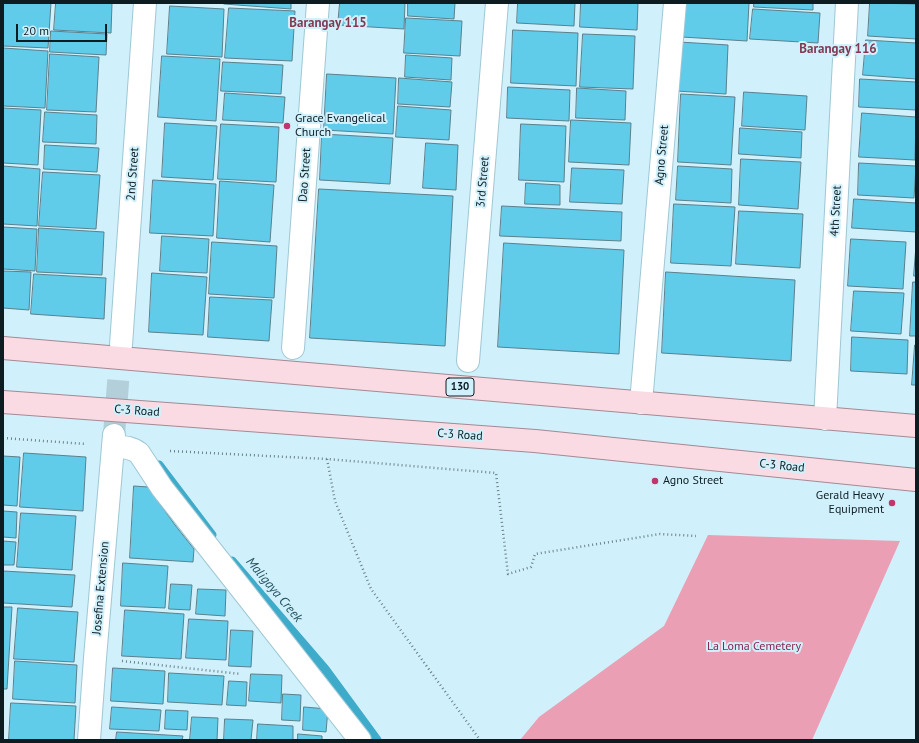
<!DOCTYPE html>
<style>
body{margin:0}
#map{position:relative;width:919px;height:743px;overflow:hidden;background:#d0f0fb;font-family:"PT Sans",sans-serif}
canvas{display:block}
.frame{position:absolute;inset:0;border:4px solid #0d1c21;pointer-events:none}
.scale{position:absolute;left:16px;top:24px;width:91px;height:18px;box-sizing:border-box;border:2px solid #0d1c21;border-top:0;padding-left:5px;font-size:12px;line-height:14px;white-space:nowrap;color:#0d1c21;-webkit-text-stroke:3px #d0f0fb;paint-order:stroke}
</style>
<div id="map">
<canvas width="919" height="743"></canvas>
<div class="frame"></div>
<div class="scale">20 m</div>
</div>
<script>
const ctx = document.querySelector('canvas').getContext('2d');
ctx.lineJoin = 'round';
function paint(path, color) {
  ctx.fillStyle = color;
  ctx.fill(path, 'evenodd');
}
function stroke(path, color, width, dash) {
  ctx.strokeStyle = color;
  ctx.lineWidth = width;
  ctx.lineCap = dash ? 'butt' : 'round';
  ctx.setLineDash(dash || []);
  ctx.stroke(path);
}
function label(font, color, halo, rows, align = 'center') {
  ctx.font = font + ' "PT Sans",sans-serif';
  ctx.lineWidth = 4;
  ctx.setLineDash([]);
  ctx.textBaseline = 'middle';
  ctx.strokeStyle = halo;
  ctx.fillStyle = color;
  for (const [text, x, y, turn = 0] of rows) {
    ctx.save();
    ctx.translate(x, y);
    ctx.rotate((+turn || 0) * Math.PI / 180);
    ctx.textAlign = isNaN(turn) ? turn : align;
    if (halo) ctx.strokeText(text, 0, 0);
    ctx.fillText(text, 0, 0);
    ctx.restore();
  }
}
paint(new Path2D(`
 M708 535 900 541 812 740H520L539 717 664 626Z`), '#ea9fb4');
stroke(new Path2D(`
 M159 465 212 535
 M232 561 325 669 377 740`), '#3dabc9', 9);
const building = new Path2D(`
 M3 3H51L48 48 3 46Z
 M56 3H112L111 33 54 30Z
 M224 3H291V9L224 4Z
 M340 3H405L404 29 338 25Z
 M408 3H455L454 19 408 16Z
 M518 3H575L574 26 517 23Z
 M581 3H638L637 30 580 27Z
 M684 3H749L747 41 682 37Z
 M754 3H813V10L754 7Z
 M870 3 916 4V39L868 36Z
 M170 6 224 9 222 57 167 54Z
 M229 8 295 11 292 61 225 58Z
 M753 9 820 13 818 43 750 39Z
 M406 18 462 21 460 56 404 53Z
 M513 30 578 33 576 86 511 83Z
 M51 31 107 34 106 55 50 52Z
 M583 34 635 36 633 89 580 87Z
 M866 40 916 43V79L863 75Z
 M679 42 728 45 726 94 676 91Z
 M3 48 48 51 45 108 3 106Z
 M50 54 99 57 96 112 47 110Z
 M406 55 452 58 451 80 405 77Z
 M162 56 220 59 216 121 158 117Z
 M223 62 283 65 281 94 221 91Z
 M327 74 396 78 393 134 324 130Z
 M399 78 452 82 450 107 398 104Z
 M860 79 916 82V110L859 107Z
 M508 87 570 90 569 121 507 118Z
 M577 88 626 91 625 120 576 118Z
 M744 92 807 96 805 130 742 126Z
 M225 93 285 97 283 123 223 120Z
 M681 94 735 97 731 165 678 162Z
 M398 106 451 110 449 140 396 137Z
 M3 108 41 110 38 165 3 163Z
 M45 112 97 115 96 144 43 142Z
 M862 113 916 117 915 160 859 157Z
 M571 120 631 123 629 165 569 162Z
 M165 123 217 126 213 180 162 177Z
 M221 124 279 127 276 182 218 179Z
 M521 124 566 126 564 182 519 180Z
 M740 128 802 132 801 158 739 154Z
 M322 134 393 138 390 184 320 180Z
 M426 143 458 145 456 190 423 188Z
 M45 145 99 148 97 172 44 169Z
 M741 159 801 162 798 209 739 205Z
 M859 163 916 166 914 198 858 195Z
 M3 166 40 169 37 226 3 224Z
 M678 166 732 169 731 203 676 200Z
 M572 168 624 170 622 204 570 202Z
 M43 172 100 175 96 229 39 226Z
 M153 180 216 184 213 236 150 233Z
 M220 181 274 185 270 242 217 238Z
 M526 183 560 185V205L525 204Z
 M319 189 453 196 445 346 310 338Z
 M854 199 916 203V232L852 228Z
 M674 204 735 207 731 266 671 263Z
 M502 206 622 212 621 241 500 236Z
 M739 211 803 214 800 268 736 264Z
 M3 227 37 229 35 271 3 269Z
 M39 228 104 232 102 275 37 272Z
 M162 236 209 239 207 273 160 271Z
 M851 239 906 242 903 289 848 286Z
 M212 242 277 246 274 298 209 294Z
 M504 243 624 250 619 354 498 347Z
 M916 246V276H914Z
 M3 271 31 272 29 310 3 308Z
 M666 272 795 280 791 361 662 353Z
 M152 273 207 277 203 335 149 332Z
 M34 274 106 278 104 319 31 314Z
 M913 282H916V336H910Z
 M854 291 904 293 901 334 851 331Z
 M210 297 272 300 269 341 208 337Z
 M852 337 908 340 907 374 851 371Z
 M915 345H916V385H912Z
 M24 453 86 457 83 511 20 507Z
 M3 456 20 457 17 506 3 505Z
 M134 486 148 487 175 525 194 549 193 562 130 558Z
 M3 511 17 512 16 538 3 537Z
 M21 513 76 516 72 570 17 567Z
 M3 541 16 542 14 565H3Z
 M123 563 168 566 165 608 121 606Z
 M3 571 75 575 72 607 3 603Z
 M171 584 192 585 190 610 169 609Z
 M198 589 226 590 225 616 196 614Z
 M3 607H12L7 689H3Z
 M18 608 78 612 74 662 14 659Z
 M125 610 184 614 181 659 122 656Z
 M189 619 228 621 226 660 186 658Z
 M231 630 253 631 251 667 229 666Z
 M15 661 77 665 75 703 13 699Z
 M113 668 165 671 163 704 111 701Z
 M169 673 224 676 222 705 168 702Z
 M251 674 282 675 281 703 249 701Z
 M229 681 247 682 246 706 227 705Z
 M283 694 301 695 300 721 282 720Z
 M11 703 76 706 74 740H9Z
 M112 707 161 710 159 731 110 729Z
 M304 707 328 709 326 732 303 730Z
 M166 710 188 711 187 730 165 729Z
 M192 717 218 718 217 740H190Z
 M225 719 253 720 251 740H224Z
 M258 724 293 726V740H257Z
 M117 732 183 736 182 740H116Z
 M298 734 322 736V740H298Z`);
paint(building, '#61cbea');
stroke(building, '#5a808c', 1);
stroke(new Path2D(`
 M114 435 121 345`), '#b3d0da', 22, [22, 11]);
const minor = new Path2D(`
 M121 345 145 3
 M293 348 318 3
 M468 361 497 3
 M641 403 675 3
 M825 419 847 3
 M113 446C123 447 131 447 139 453L162 488 360 740
 M89 740 95 658 114 435`);
const major = new Path2D(`
 M3 348 916 426
 M3 402 535 441 916 480`);
stroke(minor, '#9fc7d4', 24);
stroke(major, '#a58993', 24);
stroke(new Path2D(`
 M3 438 86 444
 M170 451 327 459 496 473 508 574 531 567 535 554 660 534 696 536
 M327 459 335 501 371 589 480 740
 M122 661 241 674`), '#6b828a', 2.5, [1, 3]);
stroke(minor, '#fff', 22);
stroke(major, '#fadbe3', 22);
for (const [x, y, r, color] of [
 [287,126,4,"#c0356c"],
 [655,481,4,"#c0356c"],
 [892,503,4,"#c0356c"]
]) {
  const dot = new Path2D();
  dot.arc(x, y, r, 0, 2 * Math.PI);
  ctx.fillStyle = color;
  ctx.fill(dot);
  stroke(dot, '#d0f0fb', 1.5);
}
for (const [x, y, w] of [
 [460,387,28]
]) {
  const box = new Path2D();
  box.roundRect(x - w / 2, y - 9, w, 18, 3);
  ctx.fillStyle = '#d0f0fb';
  ctx.fill(box);
  stroke(box, '#0d1c21', 1);
}
label('bold 11px', '#0d1c21', null, [
 ["130",460,387]
]);
label('12px', '#0d1c21', '#d0f0fb', [
 ["Grace Evangelical",295,119],
 ["Church",295,133],
 ["Agno Street",663,481],
 ["Gerald Heavy",884,496,"right"],
 ["Equipment",884,510,"right"]
], 'left');
label('12px', '#0d1c21', '#d0f0fb', [
 ["Agno Street",662,155,-85],
 ["2nd Street",133,174,-86],
 ["Dao Street",305,175,-86],
 ["3rd Street",483,182,-85],
 ["4th Street",836,211,-87],
 ["C-3 Road",137,411,4],
 ["C-3 Road",460,435,4],
 ["C-3 Road",782,466,6],
 ["Josefina Extension",101,588,-85]
]);
label('12px', '#88254c', '#d0f0fb', [
 ["La Loma Cemetery",754,647]
]);
label('bold 13px', '#813a52', '#d0f0fb', [
 ["Barangay 115",328,23],
 ["Barangay 116",838,49]
]);
label('italic 13px', '#23515f', '#d0f0fb', [
 ["Maligaya Creek",274,590,50]
]);
</script>
